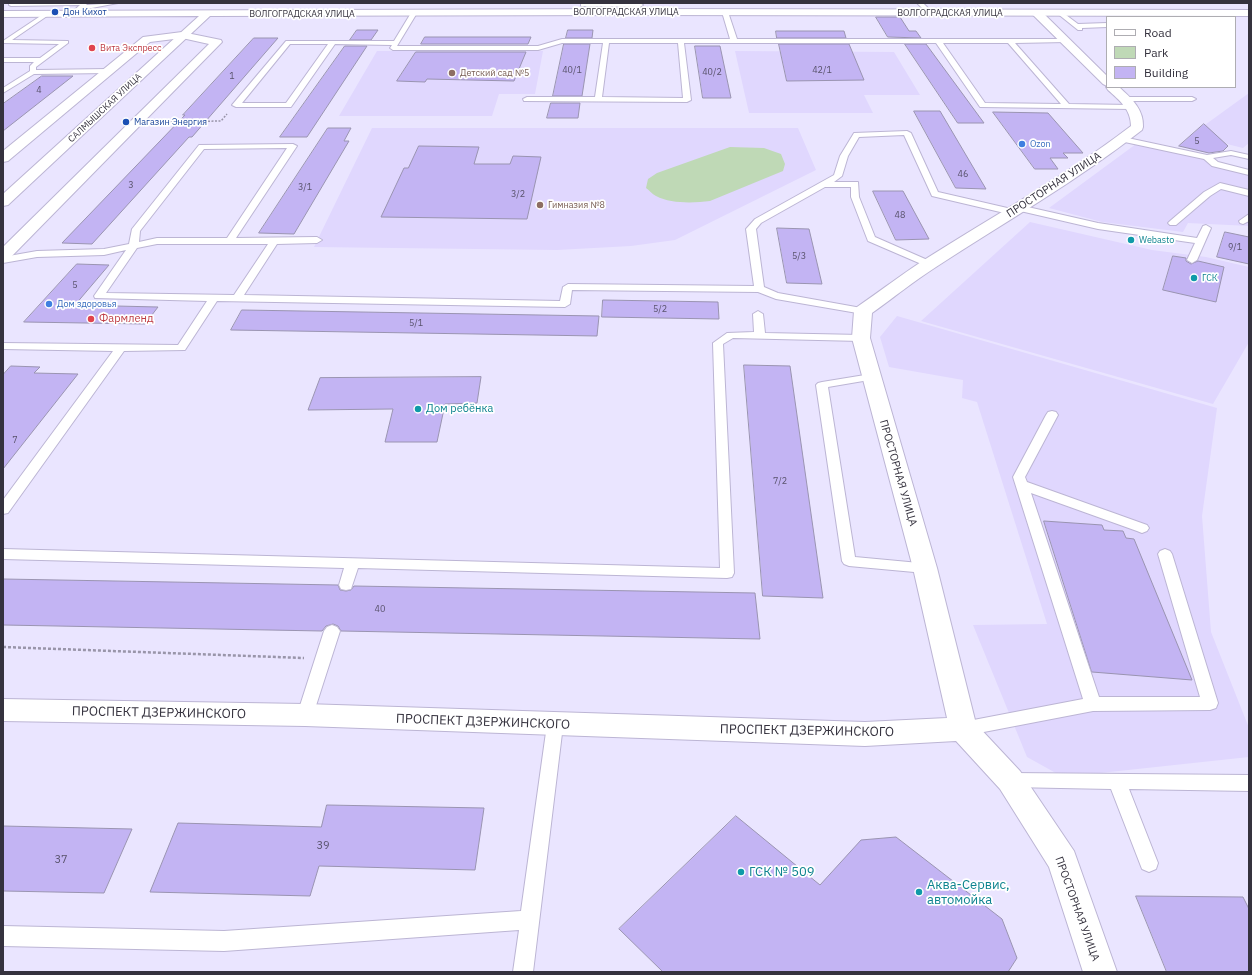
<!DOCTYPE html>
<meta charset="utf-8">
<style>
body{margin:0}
#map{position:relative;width:1252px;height:975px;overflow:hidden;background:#eae5ff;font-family:"IBM Plex Sans",sans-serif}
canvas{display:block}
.frame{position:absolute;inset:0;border:4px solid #35323e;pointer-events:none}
.legend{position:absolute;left:1106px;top:16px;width:130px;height:72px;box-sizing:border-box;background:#fff;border:1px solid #aeadb2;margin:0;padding:5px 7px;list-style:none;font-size:12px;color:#35323e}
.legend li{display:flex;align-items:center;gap:8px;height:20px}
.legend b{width:20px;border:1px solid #aeadb2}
</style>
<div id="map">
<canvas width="1252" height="975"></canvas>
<div class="frame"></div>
<ul class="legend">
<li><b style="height:5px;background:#fff"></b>Road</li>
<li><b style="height:11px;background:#bfd9b6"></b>Park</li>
<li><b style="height:11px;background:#c3b4f3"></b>Building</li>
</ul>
</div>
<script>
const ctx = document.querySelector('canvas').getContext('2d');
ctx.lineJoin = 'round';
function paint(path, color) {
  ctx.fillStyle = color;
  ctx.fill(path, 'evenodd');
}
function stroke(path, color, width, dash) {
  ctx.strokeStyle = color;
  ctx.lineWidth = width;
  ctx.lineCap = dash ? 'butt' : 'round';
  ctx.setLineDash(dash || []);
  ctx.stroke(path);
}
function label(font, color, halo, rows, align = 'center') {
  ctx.font = font + ' "IBM Plex Sans",sans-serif';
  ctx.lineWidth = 3.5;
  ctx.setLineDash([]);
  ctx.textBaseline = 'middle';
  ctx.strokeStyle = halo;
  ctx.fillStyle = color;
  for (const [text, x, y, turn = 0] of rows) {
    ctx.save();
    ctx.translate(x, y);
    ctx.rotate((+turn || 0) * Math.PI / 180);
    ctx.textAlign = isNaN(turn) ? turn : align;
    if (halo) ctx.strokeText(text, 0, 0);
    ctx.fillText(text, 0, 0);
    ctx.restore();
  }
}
paint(new Path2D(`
 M377 51H543L535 94H499L492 116H339Z
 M735 51 894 52 920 95H864L873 113H749Z
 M1249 93V143L1243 148 1191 135Z
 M372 128H798L816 170 675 240 631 246 557 250 314 247Z
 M1136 144 1192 155 1249 170V226L1188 223 1183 232 1102 222 1049 208Z
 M1030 222 1152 250 1206 257 1249 267V342L1213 404 921 321Z
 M897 316 1217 408 1202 516 1211 632 1249 728V757L1063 777 1027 757 973 625 1047 624 977 402 962 398 963 380 889 367 880 337Z`), '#e0d7fe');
paint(new Path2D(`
 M273 3H447L446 4H272Z
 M730 147 764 148 781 154 785 164 783 171 710 201C694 203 671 204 656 196 652 194 649 190 646 188L648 179 657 173Z`), '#bfd9b6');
const building = new Path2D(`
 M876 17H900L909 31H916L921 38 888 37Z
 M357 30H378L371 40H350Z
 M568 30H593L592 38H566Z
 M776 31H844L846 38H777Z
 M425 37H531L528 44H421Z
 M254 38H278L192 137H189L92 244 62 243 185 115H183Z
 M564 44H590L582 96H553Z
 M779 44H849L864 80 787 81Z
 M905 44H926L984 123H958Z
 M345 46H367L307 137H280Z
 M695 46H720L731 98H703Z
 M416 52H526L514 81 427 79 425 82 397 81Z
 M42 76H73L3 131V104Z
 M551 103H580L578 118H547Z
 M914 111H940L986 189 956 188Z
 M993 112 1048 113 1083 153H1063L1068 158H1050L1058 169H1035Z
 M1204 124 1228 146 1223 151 1209 153 1179 146Z
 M328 128H351L344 141H349L294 234 259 233Z
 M419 146 479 147 474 164H510L513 156 541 157 527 219 381 217 404 168H408Z
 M873 191H903L929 239 896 240Z
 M777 228 809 229 822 284 787 283Z
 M1225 232 1249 237V264L1217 257Z
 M1173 256 1186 258V261L1191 264 1198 261 1224 267 1216 302 1163 290Z
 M77 264 109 265 75 305 158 307 145 324 24 322Z
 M603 300 718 302 719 319 602 317Z
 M242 310 599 316 597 336 231 330Z
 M744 365 790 366 823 598 763 596Z
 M11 366 40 367 34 373 78 374 3 469V375Z
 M481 377 477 403 445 404 437 442H385L393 409 308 410 320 378Z
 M1044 521 1102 525 1104 530 1123 531 1126 538 1134 539 1192 680 1092 672Z
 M3 579 338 585 340 590 346 591 351 590 354 586 755 593 760 639 341 631 338 626 333 624 326 626 322 631 3 625Z
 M327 805 484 808 475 870 319 866 310 896 150 892 178 823 321 827Z
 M736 816 820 885 861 840 896 837 1002 919 1017 958 1008 972H663L619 929Z
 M3 826 132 829 104 893 3 891Z
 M1136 896 1243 897 1249 909V972H1167Z`);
paint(building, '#c3b4f3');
stroke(building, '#9a94b1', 1);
const service = new Path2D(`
 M9 3H88L86 5 118 3 81 10 73 16 70 14 80 5 11 6 9 5Z
 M583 3H640L643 5 640 7 581 6V4Z
 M917 3H923L932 12V14H928Z
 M725 10 728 12 737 39H1065L1067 40V42L1015 43 1069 104 1131 105 1135 107 1131 109 980 107 936 43H684L691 100 687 102 524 101 523 99 527 97H595L603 43H562L538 50H393L390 48 392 45 335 44 291 107H236L232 105 286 41H394L411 13 414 11 417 13 397 46H538L562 39H730L722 12ZM609 43H678L683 98 602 97ZM943 43H1008L1061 104 985 103ZM290 44H328L286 103H242Z
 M1058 12H1062L1078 24 1107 23V27L1082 28V30H1078L1058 14Z
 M45 13 50 14 12 40 68 41V43L36 67V70L108 69 111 71 108 73 34 74 3 93V88L30 71V66L34 62H3V58H40L59 44 3 43V41Z
 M1120 97H1192L1196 99 1192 101H1123L1119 99Z
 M907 131 911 133 938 192 1016 210 1017 212 1016 214 1013 215 932 196 904 135 859 137 848 156 842 176 834 182H858L859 197 875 237 932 262 934 264 932 266H926L868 241 851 197V187H825L761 223 756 229 764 287 778 293 867 309 868 311 867 313 863 314 776 299 758 292 572 290 570 304 565 307 217 301 185 350 124 351 8 513 3 514V500L113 351 3 349V343L178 345 207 301 95 298 94 296 126 250 104 255 37 257 3 263V257L37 251 104 249 129 244 132 229 199 145 293 144 297 146 236 238 317 237 322 240 317 243 277 244 244 295 560 301 563 287 568 284 754 286 746 229 755 219 834 175 840 156 854 133ZM287 148 227 238H157L139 242 140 231 204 149ZM157 244H268L234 295 106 293 137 248Z
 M1120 137H1123L1207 155 1231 151 1249 155V159L1231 155 1213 158 1218 162 1249 170V175L1212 166 1204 159 1120 141Z
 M1220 183 1249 190V196L1221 189 1210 196 1176 225H1170L1168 223 1170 221 1204 192Z
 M1019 205 1098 223 1197 238 1203 226 1206 225 1211 228 1197 260 1192 263 1187 260 1195 243 1098 229 1016 210 1015 208 1016 206Z
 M1249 214V221L1243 224 1240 223 1239 221Z
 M758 311 763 314 765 333 861 335 866 338 861 341 733 338 723 344 734 573 732 577 727 578 358 568 351 589 346 590 341 589 339 585 344 568 3 559V549L720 568 713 343 727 333 754 332 753 314Z
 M871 374 875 375 877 377 875 379 828 387 855 557 930 564 932 568 930 572 925 573 849 566 844 564 842 561 816 385 818 383 822 382Z
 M1052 411 1056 412 1058 415 1025 477 1027 482 1147 525 1149 528 1147 531 1142 533 1137 531 1031 493 1099 697H1200L1158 554 1160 551 1165 549 1170 551 1172 554 1218 703 1216 708 1210 710 1093 711 963 736 957 734 955 729 957 724 963 722 1083 699 1013 477 1046 415 1048 412Z
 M332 625 337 627 340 631 313 715 311 720 305 722 299 720 297 715 324 631 327 627Z
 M555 718 561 720 563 725 533 972H513L519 930 224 951 3 946V926L224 931 521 911 547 725 549 720Z
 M1010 773 1249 775V791L1129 789 1158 863 1156 869 1149 872 1142 869 1111 789 1010 787 1004 785 1001 780 1004 775Z`);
const minor = new Path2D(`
 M182 32 221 40 222 42 9 259 3 261V247L209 44 182 38 150 42 8 161 3 162V151L143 37Z`);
const tertiary = new Path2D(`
 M1037 10 1041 11 1107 76V86L1103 84 1033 15 1032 13 1033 11Z
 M1107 86V87H1119C1131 98 1144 109 1143 127L1142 130C1077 181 1005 222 936 267 914 281 893 298 872 313L870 338 937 568 976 724 1020 771 1074 851 1117 972H1083L1049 867 1000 789 956 741 865 746 305 726 3 721V699L305 704 865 722 947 718 913 568 852 338 854 311 857 307C879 292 901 275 924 260 993 216 1066 176 1131 126 1131 109 1119 100 1108 90L1106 87Z`);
const secondary = new Path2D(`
 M640 9 1249 10V16L640 15 210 16 8 205 3 206V194L199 16 3 17V11Z`);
stroke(service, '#bcb5d4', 2);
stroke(minor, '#bcb5d4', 2);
stroke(tertiary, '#bcb5d4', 2);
stroke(secondary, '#bcb5d4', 2);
stroke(new Path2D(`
 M159 122 221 121 227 114`), '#9995a9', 1.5, [2, 1.5]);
stroke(new Path2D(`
 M3 647 304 658`), '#9995a9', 2.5, [3, 2]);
paint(service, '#fff');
paint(minor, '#fff');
paint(tertiary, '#fff');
paint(secondary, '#fff');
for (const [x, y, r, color] of [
 [55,12,4,"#1a4fb4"],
 [92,48,4,"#e0444e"],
 [452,73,4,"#8d6e63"],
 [126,122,4,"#1a4fb4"],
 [1022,144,4,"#3f7fe0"],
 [540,205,4,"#8d6e63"],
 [1131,240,4,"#0f9aa8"],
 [1194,278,4,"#0f9aa8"],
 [49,304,4,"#3f7fe0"],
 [91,319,4,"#e0444e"],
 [418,409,4,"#0f9aa8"],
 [741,872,4,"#0f9aa8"],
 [919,892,4,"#0f9aa8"]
]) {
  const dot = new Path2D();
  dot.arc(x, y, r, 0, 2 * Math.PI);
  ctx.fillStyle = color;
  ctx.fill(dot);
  stroke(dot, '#fff', 1.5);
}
label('9px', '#164399', '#fff', [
 ["Дон Кихот",63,12],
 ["Магазин Энергия",134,122]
], 'left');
label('9px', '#35323e', '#fff', [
 ["ВОЛГОГРАДСКАЯ УЛИЦА",626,12],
 ["ВОЛГОГРАДСКАЯ УЛИЦА",950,13],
 ["ВОЛГОГРАДСКАЯ УЛИЦА",302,14],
 ["САЛМЫШСКАЯ УЛИЦА",105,108,-43]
]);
label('9px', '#be3a42', '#fff', [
 ["Вита Экспресс",100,48]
], 'left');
label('9px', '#58526b', null, [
 ["40/1",572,70],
 ["42/1",822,70],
 ["40/2",712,72],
 ["1",232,76],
 ["4",39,90],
 ["5",1197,141],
 ["46",963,174],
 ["3",131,185],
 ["3/1",305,187],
 ["3/2",518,194],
 ["48",900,215],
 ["9/1",1235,247],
 ["5/3",799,256],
 ["5",75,285],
 ["5/2",660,309],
 ["5/1",416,323],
 ["7",15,440],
 ["7/2",780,481],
 ["40",380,609]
]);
label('9px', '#785e54', '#fff', [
 ["Детский сад №5",460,73],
 ["Гимназия №8",548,205]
], 'left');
label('9px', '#366cbe', '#fff', [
 ["Ozon",1030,144],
 ["Дом здоровья",57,304]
], 'left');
label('9px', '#0d838f', '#fff', [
 ["Webasto",1139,240],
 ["ГСК",1202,278]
], 'left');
label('11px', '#35323e', '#fff', [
 ["ПРОСТОРНАЯ УЛИЦА",1054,185,-33],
 ["ПРОСТОРНАЯ УЛИЦА",898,473,74],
 ["ПРОСТОРНАЯ УЛИЦА",1077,909,70]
]);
label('11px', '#be3a42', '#fff', [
 ["Фармленд",99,319]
], 'left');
label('11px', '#0d838f', '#fff', [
 ["Дом ребёнка",426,409]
], 'left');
label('11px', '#58526b', null, [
 ["39",323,846],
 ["37",61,860]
]);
label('13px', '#35323e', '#fff', [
 ["ПРОСПЕКТ ДЗЕРЖИНСКОГО",159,713,1],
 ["ПРОСПЕКТ ДЗЕРЖИНСКОГО",483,722,2],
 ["ПРОСПЕКТ ДЗЕРЖИНСКОГО",807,731,1]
]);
label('13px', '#0d838f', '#fff', [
 ["ГСК № 509",749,872],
 ["Аква-Сервис,",927,885],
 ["автомойка",927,900]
], 'left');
</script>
